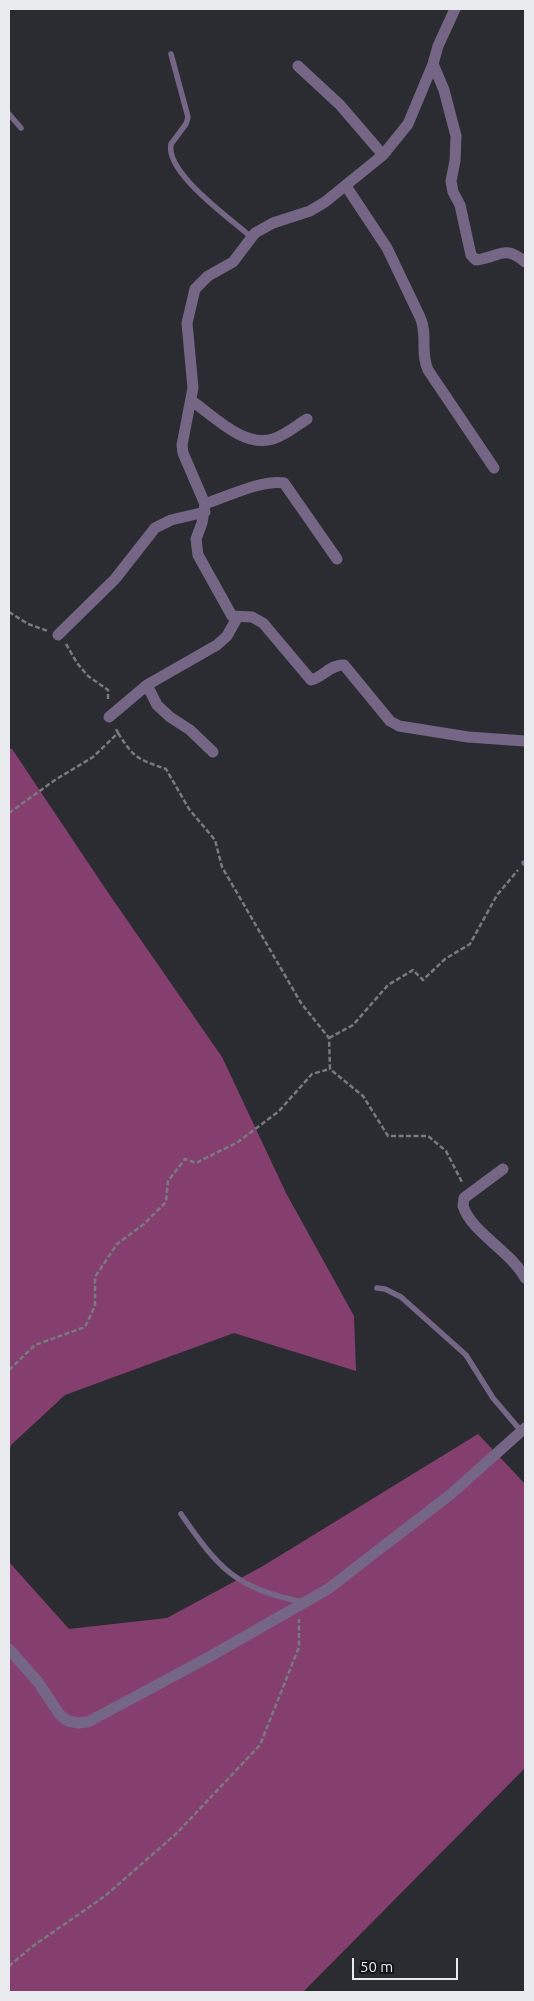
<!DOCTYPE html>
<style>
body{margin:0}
#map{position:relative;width:534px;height:2001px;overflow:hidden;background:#2b2c32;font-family:Ubuntu,sans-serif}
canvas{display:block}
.frame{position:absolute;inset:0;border:10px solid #e9eaee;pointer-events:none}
.scale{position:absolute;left:352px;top:1958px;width:106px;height:22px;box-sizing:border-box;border:2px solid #e9eaee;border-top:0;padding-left:6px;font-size:15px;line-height:18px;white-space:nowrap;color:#e9eaee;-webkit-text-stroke:4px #141518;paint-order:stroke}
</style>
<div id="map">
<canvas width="534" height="2001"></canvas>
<div class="frame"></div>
<div class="scale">50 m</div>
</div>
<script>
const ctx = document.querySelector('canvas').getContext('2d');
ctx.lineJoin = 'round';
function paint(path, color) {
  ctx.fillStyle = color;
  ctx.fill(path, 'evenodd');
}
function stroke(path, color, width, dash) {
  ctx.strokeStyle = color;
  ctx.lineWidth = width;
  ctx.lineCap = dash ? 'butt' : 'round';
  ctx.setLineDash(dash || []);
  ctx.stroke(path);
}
paint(new Path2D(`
 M9 748 12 749 109 894 222 1057 286 1193 354 1316 356 1371 234 1333 65 1395 11 1445 9 1453Z
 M478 1434 525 1484V1768L303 1992H9V1562L69 1629 167 1618 263 1566Z`), '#853f6f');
stroke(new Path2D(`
 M9 612 28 624 48 631
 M66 644 77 663 88 676 108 690V701
 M118 733C134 758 137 759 166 769L189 809 215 840 222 867 301 1003 329 1038 330 1069 363 1096 388 1136H428L446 1151 463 1184
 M9 813 55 780 93 757 118 733 115 727
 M329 1038 353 1025 388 985 413 970 423 980 445 959 470 944 497 895 518 870
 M9 1370 35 1345 85 1327 95 1306V1277L117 1244 144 1224 166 1202 168 1181 185 1159 196 1163 238 1142 279 1111 312 1074 330 1069
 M9 1966 33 1946 105 1896 177 1833 260 1745 299 1647V1619`), '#797a7f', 2.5, [5, 2.5]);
stroke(new Path2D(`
 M171 54 188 117 186 124 171 144C165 173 231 219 251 237
 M9 114 21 128
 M524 863H525
 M377 1288 385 1289 401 1297 466 1355 493 1398 521 1431
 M181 1514C219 1569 235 1588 303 1602`), '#766686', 5.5);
stroke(new Path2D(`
 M455 9 438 46 433 64 408 124 383 155 325 202 310 211 273 223 255 233 233 262 208 276 195 289 187 323 193 388 182 445 183 453 205 504 202 523 196 539 198 555 232 616 252 617 263 623 311 680C323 677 331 664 344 665L390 721 399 726 468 737 525 741
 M433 64 444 90 456 136 455 161 451 181 453 192 460 205 471 255 476 260C500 257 504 244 525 262
 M298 66 340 105 383 155
 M346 186 387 248 420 317C428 334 420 353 428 370L494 468
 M192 401C215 417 244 448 273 439 286 435 296 426 307 419
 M205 504C226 497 263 479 284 483L337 559
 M58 635 115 579 155 528 171 520 205 512
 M147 685 157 705 170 717 190 730 213 752
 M109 717 147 685 217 645 227 636 237 618
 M503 1169 464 1198 463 1206C472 1233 510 1250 525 1278
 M9 1649 38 1682 60 1715 68 1721 78 1723 88 1722 209 1657 328 1589 451 1494 525 1428`), '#766686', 11);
</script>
